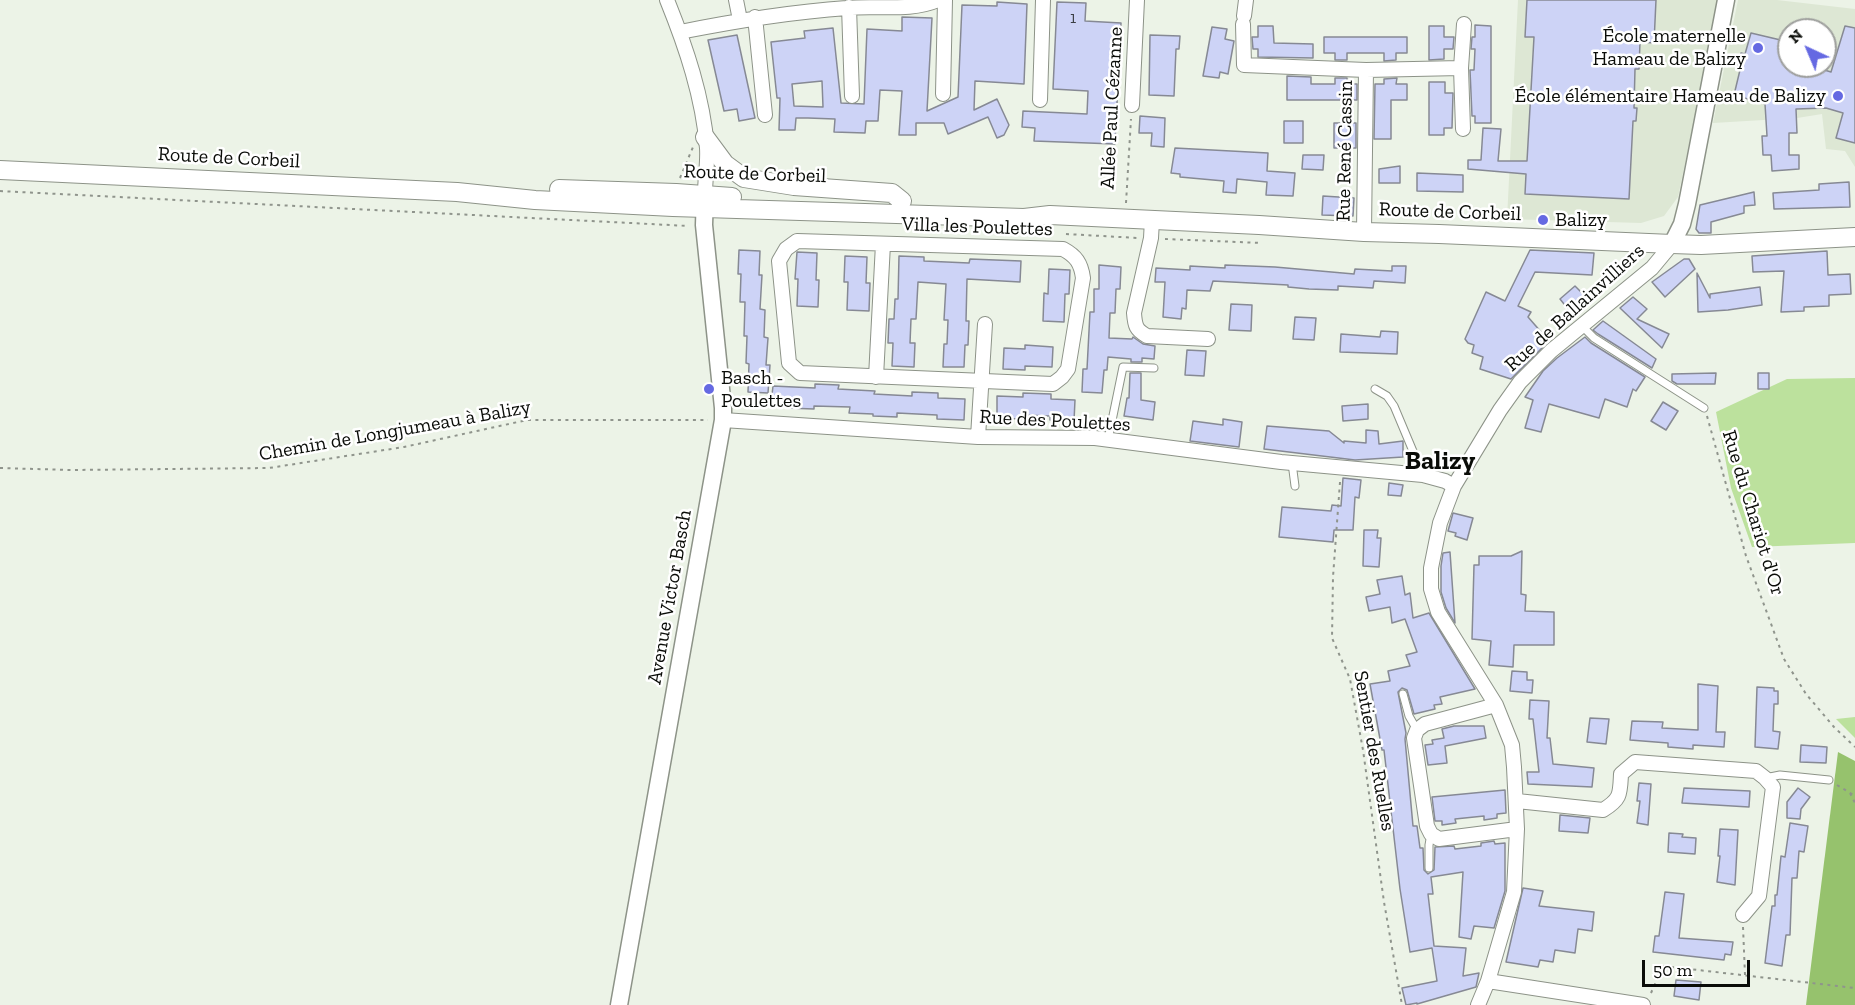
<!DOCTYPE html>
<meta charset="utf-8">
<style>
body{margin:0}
#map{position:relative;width:1855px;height:1005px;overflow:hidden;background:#ecf3e7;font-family:"Zilla Slab",serif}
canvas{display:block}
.north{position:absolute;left:1777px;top:18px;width:60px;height:60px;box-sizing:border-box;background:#fff;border:2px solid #9d9e9c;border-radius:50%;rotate:316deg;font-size:16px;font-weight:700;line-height:24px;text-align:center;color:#0a0c08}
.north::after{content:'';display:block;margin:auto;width:21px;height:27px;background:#6569e2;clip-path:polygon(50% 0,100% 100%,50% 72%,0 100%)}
.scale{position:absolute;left:1642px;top:960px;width:108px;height:27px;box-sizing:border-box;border:3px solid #0a0c08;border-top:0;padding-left:8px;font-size:18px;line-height:21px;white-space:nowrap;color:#0a0c08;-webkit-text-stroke:4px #fff;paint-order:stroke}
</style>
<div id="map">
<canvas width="1855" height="1005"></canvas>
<div class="north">N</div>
<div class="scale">50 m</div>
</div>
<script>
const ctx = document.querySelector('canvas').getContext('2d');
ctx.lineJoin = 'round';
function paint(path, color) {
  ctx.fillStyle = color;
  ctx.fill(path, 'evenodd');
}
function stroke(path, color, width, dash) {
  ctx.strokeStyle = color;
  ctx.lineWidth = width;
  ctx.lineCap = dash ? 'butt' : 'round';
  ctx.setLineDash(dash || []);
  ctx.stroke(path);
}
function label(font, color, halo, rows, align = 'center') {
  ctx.font = font + ' "Zilla Slab",serif';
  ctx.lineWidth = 5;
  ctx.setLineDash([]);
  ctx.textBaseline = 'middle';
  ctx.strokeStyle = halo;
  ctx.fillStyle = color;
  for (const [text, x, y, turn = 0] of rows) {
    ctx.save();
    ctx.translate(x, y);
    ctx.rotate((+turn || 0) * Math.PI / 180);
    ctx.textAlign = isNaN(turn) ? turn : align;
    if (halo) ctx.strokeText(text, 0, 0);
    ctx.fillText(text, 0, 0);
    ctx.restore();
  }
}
paint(new Path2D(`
 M1518 0H1719L1678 197 1664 216 1641 223 1507 219Z
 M1738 0H1777L1855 9V167L1845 151 1826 149 1822 114 1797 118 1713 123ZM1789 30H1825V66H1789Z`), '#dde7d4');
paint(new Path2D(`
 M1855 378V543L1752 547 1731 488 1716 412 1787 379Z
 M1855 717V738L1836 719Z`), '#bce19d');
paint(new Path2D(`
 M1838 752 1855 761V1005H1806Z`), '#96c26d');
const building = new Path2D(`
 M1527 0H1656L1654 43 1640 42 1639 69H1635L1634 108H1637L1636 121H1633L1629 199 1525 194 1526 174 1468 169V160H1481L1483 128 1501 129 1498 161H1527L1534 37H1525Z
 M997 2 1027 4 1024 84 975 81 974 110 997 99 1009 125 1004 135 997 138 988 117 948 134 944 123H916V135H899L902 91 880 90 878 121H866L865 133 834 132 835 119 808 118H796L795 130H779L780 98H777L771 42 805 38 804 31 833 28 841 103 864 104 867 29 902 31V17L932 18 927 111 958 97 962 5 997 6ZM822 81 823 107 794 106 792 84Z
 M1057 2 1086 3 1085 21 1121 23 1115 144 1034 141 1035 128 1022 127 1023 111 1087 114 1088 91 1053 89Z
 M1475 25 1491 26V123H1475V116H1472L1470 70H1474L1475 49H1471L1472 37H1475Z
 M1258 26H1273L1274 43 1313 44V58L1258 57V49H1253L1252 37H1258Z
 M1429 26H1444V37H1454L1453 49H1444V59L1429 60Z
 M1845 26 1855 28V143L1836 138 1843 113 1826 108 1796 109 1797 133H1789V155H1799V169L1772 171 1771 155H1763L1762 136H1767L1765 104 1734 95 1740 70 1737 69 1741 53 1745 54 1751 33 1789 42V66H1811L1831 72Z
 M1212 27 1227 29 1225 39 1234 41 1228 74 1220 72 1219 78 1203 76Z
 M737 35 755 118 739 121 737 109 724 111 708 40Z
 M1150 35 1180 36 1179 49H1176L1174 96 1149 95Z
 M1324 37H1407V53H1396V60L1384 61V53H1347V60H1335V53H1324Z
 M1287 76 1311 77V84H1335V78H1347V84H1357V100H1287Z
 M1397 78 1396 84H1407V100H1391V139H1374L1375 84H1384V79Z
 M1429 82H1445V93H1453L1452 128H1444V135H1429Z
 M1140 116 1165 118 1164 147 1151 146 1152 133H1139Z
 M1284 121H1303V143H1284Z
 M1334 123H1356V148H1334Z
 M1175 148 1268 153 1267 171 1295 173 1293 196 1266 195 1267 182 1237 179 1236 193 1223 192 1224 181 1180 177V174L1171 173Z
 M1303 155H1324L1323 170 1302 169Z
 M1400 166V183H1379V169Z
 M1417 173 1463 175V192L1417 191Z
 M1849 182 1850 207 1774 209 1773 193 1819 190V184Z
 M1754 192 1755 205 1744 206V213L1711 222V233H1699L1696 229 1700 205Z
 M1323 196 1354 198 1353 216 1322 215Z
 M739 250 760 251 759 275H762L760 309 765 310 764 337 768 338 766 365H770L768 393 748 392 749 364 746 363 747 336H744L745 302H740L741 274H738Z
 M1530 250 1594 253 1592 275 1535 272 1518 306 1531 312 1528 317 1549 341 1511 379 1480 369 1483 357 1472 353 1474 345 1468 343 1465 339 1486 292 1505 301Z
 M1827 251 1828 275 1850 274 1851 294 1829 295V306L1804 307V311L1781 312 1784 271 1753 272 1752 256Z
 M797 252 817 253 816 280H819L818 307 797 306 798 279H795Z
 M845 256 867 257 866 283H870L869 311 847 310 848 282H844Z
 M899 256 924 257V261L969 263 970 259 1021 261 1020 282 967 279 966 321H969L968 345H965L964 367H943L944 344H947L948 320H944L946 284 918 282 916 319H911L910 343H915L914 367 892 366 893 343H888L889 319H894L895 299H898Z
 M1684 259H1689L1695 269 1665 297 1652 282Z
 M1099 265 1121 267 1120 289H1116L1115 313H1110L1109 338 1132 339 1133 337 1143 344 1155 346 1154 359 1142 358V362H1131V359L1108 357 1107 370H1104L1102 393 1082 392 1083 369H1087L1090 312H1094V289H1099Z
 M1225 265 1275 267 1354 274 1355 269 1392 271V266H1406L1405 283 1374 281 1373 288 1338 286V290L1309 289 1288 287V285L1213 281 1210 291 1187 290 1186 309 1182 308 1181 319 1163 317 1165 282H1155L1156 268 1190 270V266L1225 268Z
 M1049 269 1070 270 1069 294H1065L1064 322 1043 321 1044 293 1048 294Z
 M1697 273 1710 298V294L1760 287 1762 305 1728 310 1698 312Z
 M1575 286 1584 295 1581 298 1586 302 1572 314 1560 299Z
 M1633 297 1647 309 1637 319 1669 334 1662 348 1620 308Z
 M1231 304 1252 305 1251 331 1229 330Z
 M1295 317 1316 318 1314 340 1293 339Z
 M1603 321 1656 359 1652 368 1598 334 1593 330Z
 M1381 331 1398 332 1397 354 1340 352 1341 334 1380 337Z
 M1585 337 1591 343 1645 377 1636 391 1633 389 1627 407 1605 399 1599 418 1549 404 1541 432 1525 428 1533 400 1525 397 1543 371 1557 358Z
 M1025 345 1053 347 1052 367 1025 366V370L1003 369 1004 348 1025 349Z
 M1187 350 1206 351 1204 376 1185 375Z
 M1130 373H1141V400L1155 402 1153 420 1124 416 1127 398H1129Z
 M1716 373 1715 384H1677L1672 381V374Z
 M1758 373H1769V389H1758Z
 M815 384 839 385 838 389 875 391 874 394 912 396V392L938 393V398L965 399 964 420 937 419V415L897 413V417L873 416V414L849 413 850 407 814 406V409L787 408V406L771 404 773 386 815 388Z
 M1023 393 1051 394V399L1075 400 1074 421 1050 420V416L1022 415V419L997 418V396L1023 397Z
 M1663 402 1678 411 1666 430 1651 421Z
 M1368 404V419L1343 421 1342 406Z
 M1223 419 1242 422 1239 447 1190 441 1193 421 1223 425Z
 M1267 426 1329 431 1344 443V441L1366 443V430L1378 431 1379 444 1403 441V457L1355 460 1264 449Z
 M1343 478 1361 480 1359 498 1355 497 1353 530H1334L1333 542 1279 537 1282 507 1331 511 1332 505 1341 506Z
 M1389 483 1403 485 1401 496 1388 495Z
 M1453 513 1473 518 1467 540 1455 536 1456 533 1448 531Z
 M1364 530H1378L1377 538H1381L1379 567 1363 566Z
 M1522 551 1521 594 1526 595 1525 611 1554 612V645H1514L1513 667 1489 665 1491 641 1472 639 1474 565H1479V556H1511Z
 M1450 552 1455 623 1446 608 1441 592V566L1443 553Z
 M1402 576 1405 595 1410 593 1413 618 1429 613 1475 689 1440 697 1442 704 1434 705 1435 709 1414 714 1407 690 1402 688 1398 692 1406 733 1405 739 1413 826H1417L1420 848H1423L1424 870 1428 874 1434 870 1435 847 1454 846 1455 849 1481 846V843L1494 841 1495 844 1505 843V891L1494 928 1474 926 1471 939 1459 937 1463 872 1431 877 1433 894H1428L1434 946 1466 948 1463 976 1479 973 1476 987 1417 1004V1003L1406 1005 1402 988 1437 981 1432 948 1410 952 1400 889 1384 750H1382L1370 684 1390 681 1388 671 1410 666 1406 655 1417 652 1405 619 1392 623 1390 607 1369 611 1366 597 1380 594 1377 580Z
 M1512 671 1527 672V680H1533L1532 693 1510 691Z
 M1698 684 1718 686 1716 732H1725L1724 747 1693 745V749L1668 747V743L1630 740 1632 721 1663 722 1662 728 1698 730Z
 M1757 687 1774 688V691H1778V704H1774L1773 731 1780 732 1778 749 1755 747Z
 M1530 700 1549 701 1547 738H1550L1553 764 1594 768 1592 787 1528 784 1527 772H1539L1533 719H1529Z
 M1590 718 1609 719 1606 744 1587 742Z
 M1454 726H1484L1486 738 1445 746 1447 763 1428 765 1425 745 1433 744 1432 740 1444 738 1442 729Z
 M1801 745 1827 747 1826 763 1800 762Z
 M1639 783 1651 784 1648 825 1637 823 1640 801H1637Z
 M1684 788 1750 791 1749 807 1682 803Z
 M1798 788 1810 797 1801 809 1800 819 1787 818V802Z
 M1505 790 1506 813 1497 814V818L1484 820V816L1455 819 1456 823 1442 825V821H1435L1432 797Z
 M1560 815 1590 818 1588 833 1559 831Z
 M1790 823 1808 826 1804 852 1799 851 1797 878H1792L1790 935H1786L1782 966 1765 963 1772 906H1775V895H1777L1781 856 1785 857Z
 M1720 829 1738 830 1735 885 1717 882 1720 856H1718Z
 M1669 833 1683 834 1682 837 1696 838 1695 854 1668 852Z
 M1523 888 1543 891 1539 906 1594 912 1592 931 1578 929 1575 953 1555 950 1553 962 1540 960 1538 967 1506 962Z
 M1665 892 1684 894 1679 938 1733 942 1731 955 1725 954 1724 960 1653 952 1655 936H1659Z
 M1676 980 1701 982 1699 1000 1674 996Z`);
paint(building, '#cdd3f6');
stroke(building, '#868994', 1.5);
const service = new Path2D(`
 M1581 325 1594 338 1704 408
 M1375 389 1387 396 1394 406 1423 475
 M1108 440 1123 367 1154 368
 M1292 463 1295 486
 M1403 694 1409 716 1417 730
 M1765 778 1780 775 1829 780
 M1429 868V845L1431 834`);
const minor = new Path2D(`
 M667 0C686 47 703 97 707 148 708 163 705 179 705 194
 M736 0 740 20
 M849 7 852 96
 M1244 16 1246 0
 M755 17 765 115
 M1243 24 1244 65 1366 70 1461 68 1464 24
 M680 32C735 21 791 12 847 8 877 5 910 12 938 0
 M1461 68 1463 129
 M943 94 945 0
 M1040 100 1043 0
 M1132 105 1137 0
 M1152 220 1151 238 1134 313C1135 326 1136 330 1147 336L1208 339
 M1364 232 1366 70
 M797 241 1063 249C1076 256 1081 263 1083 278L1068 369 1062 377 1053 384 800 373 789 363 779 261 786 249Z
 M876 377 883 244
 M723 420 978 437 1095 438 1281 462 1423 475 1445 481 1454 486
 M978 437 985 324
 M1496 705 1425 724 1417 730 1414 738 1427 826 1431 834 1439 839 1517 829
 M1517 801 1603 810C1621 799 1620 794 1621 774L1635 762 1756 771 1765 778 1773 787 1759 896 1743 915
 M1488 981 1643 1005
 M1478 1005 1488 981 1514 892 1517 829 1514 767 1512 745 1496 705 1438 612 1431 589V568L1440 523 1454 486 1500 410 1520 382 1551 351 1652 268 1672 244`);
const tertiary = new Path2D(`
 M1672 244 1682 224 1687 204 1726 0
 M619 1005 723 420V408L704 225 705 194`);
const secondary = new Path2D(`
 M705 137 725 164 744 178 794 186 892 193 902 201
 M0 170 457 192 535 200 673 207 1024 218 1050 215 1259 225 1364 232 1439 234 1672 244 1701 245 1855 237
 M559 189 676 193 732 197`);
stroke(service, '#8d9388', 9);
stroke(minor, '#8d9388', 16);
stroke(tertiary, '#8d9388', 19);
stroke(secondary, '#8d9388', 20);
stroke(new Path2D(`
 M680 178 693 147
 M0 191 689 226
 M1126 203 1131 119
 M1066 234 1138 238
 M1165 239 1261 243
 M1707 416 1746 556 1784 659 1806 694 1834 727 1855 747
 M0 468 71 470 269 468 404 447 527 420H708
 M1340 482 1333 577 1332 638 1350 679 1363 750 1384 902 1402 1005
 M1837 785 1855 796
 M1850 793 1855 803
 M1743 927 1745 975
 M1651 993 1663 966 1855 988`), '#8f948c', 2, [3, 4.5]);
stroke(service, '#fff', 7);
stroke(minor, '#fff', 14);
stroke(tertiary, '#fff', 16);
stroke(secondary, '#fff', 18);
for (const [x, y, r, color] of [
 [1758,48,6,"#6569e2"],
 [1838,96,6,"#6569e2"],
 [1543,220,6,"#6569e2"],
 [709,389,6,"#6569e2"]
]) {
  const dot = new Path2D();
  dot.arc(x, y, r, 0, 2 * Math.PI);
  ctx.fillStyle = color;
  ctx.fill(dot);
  stroke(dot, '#fff', 2);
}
label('16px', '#3b3e44', null, [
 ["1",1073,18]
]);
label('20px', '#0a0c08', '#fff', [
 ["École maternelle",1746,36],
 ["Hameau de Balizy",1746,59],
 ["École élémentaire Hameau de Balizy",1826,96],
 ["Balizy",1555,220,"left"],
 ["Basch -",721,378,"left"],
 ["Poulettes",721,401,"left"]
], 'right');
label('20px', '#0a0c08', '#fff', [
 ["Allée Paul Cézanne",1112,108,-87],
 ["Rue René Cassin",1345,151,-89],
 ["Route de Corbeil",229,158,3],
 ["Route de Corbeil",755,174,2],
 ["Route de Corbeil",1450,212,2],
 ["Villa les Poulettes",977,227,2],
 ["Rue de Ballainvilliers",1575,308,-42],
 ["Rue des Poulettes",1055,421,3],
 ["Chemin de Longjumeau à Balizy",395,431,-10],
 ["Rue du Chariot d'Or",1753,513,73],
 ["Avenue Victor Basch",670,597,-80],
 ["Sentier des Ruelles",1374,751,80]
]);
label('bold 26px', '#0a0c08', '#fff', [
 ["Balizy",1440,462]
]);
</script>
